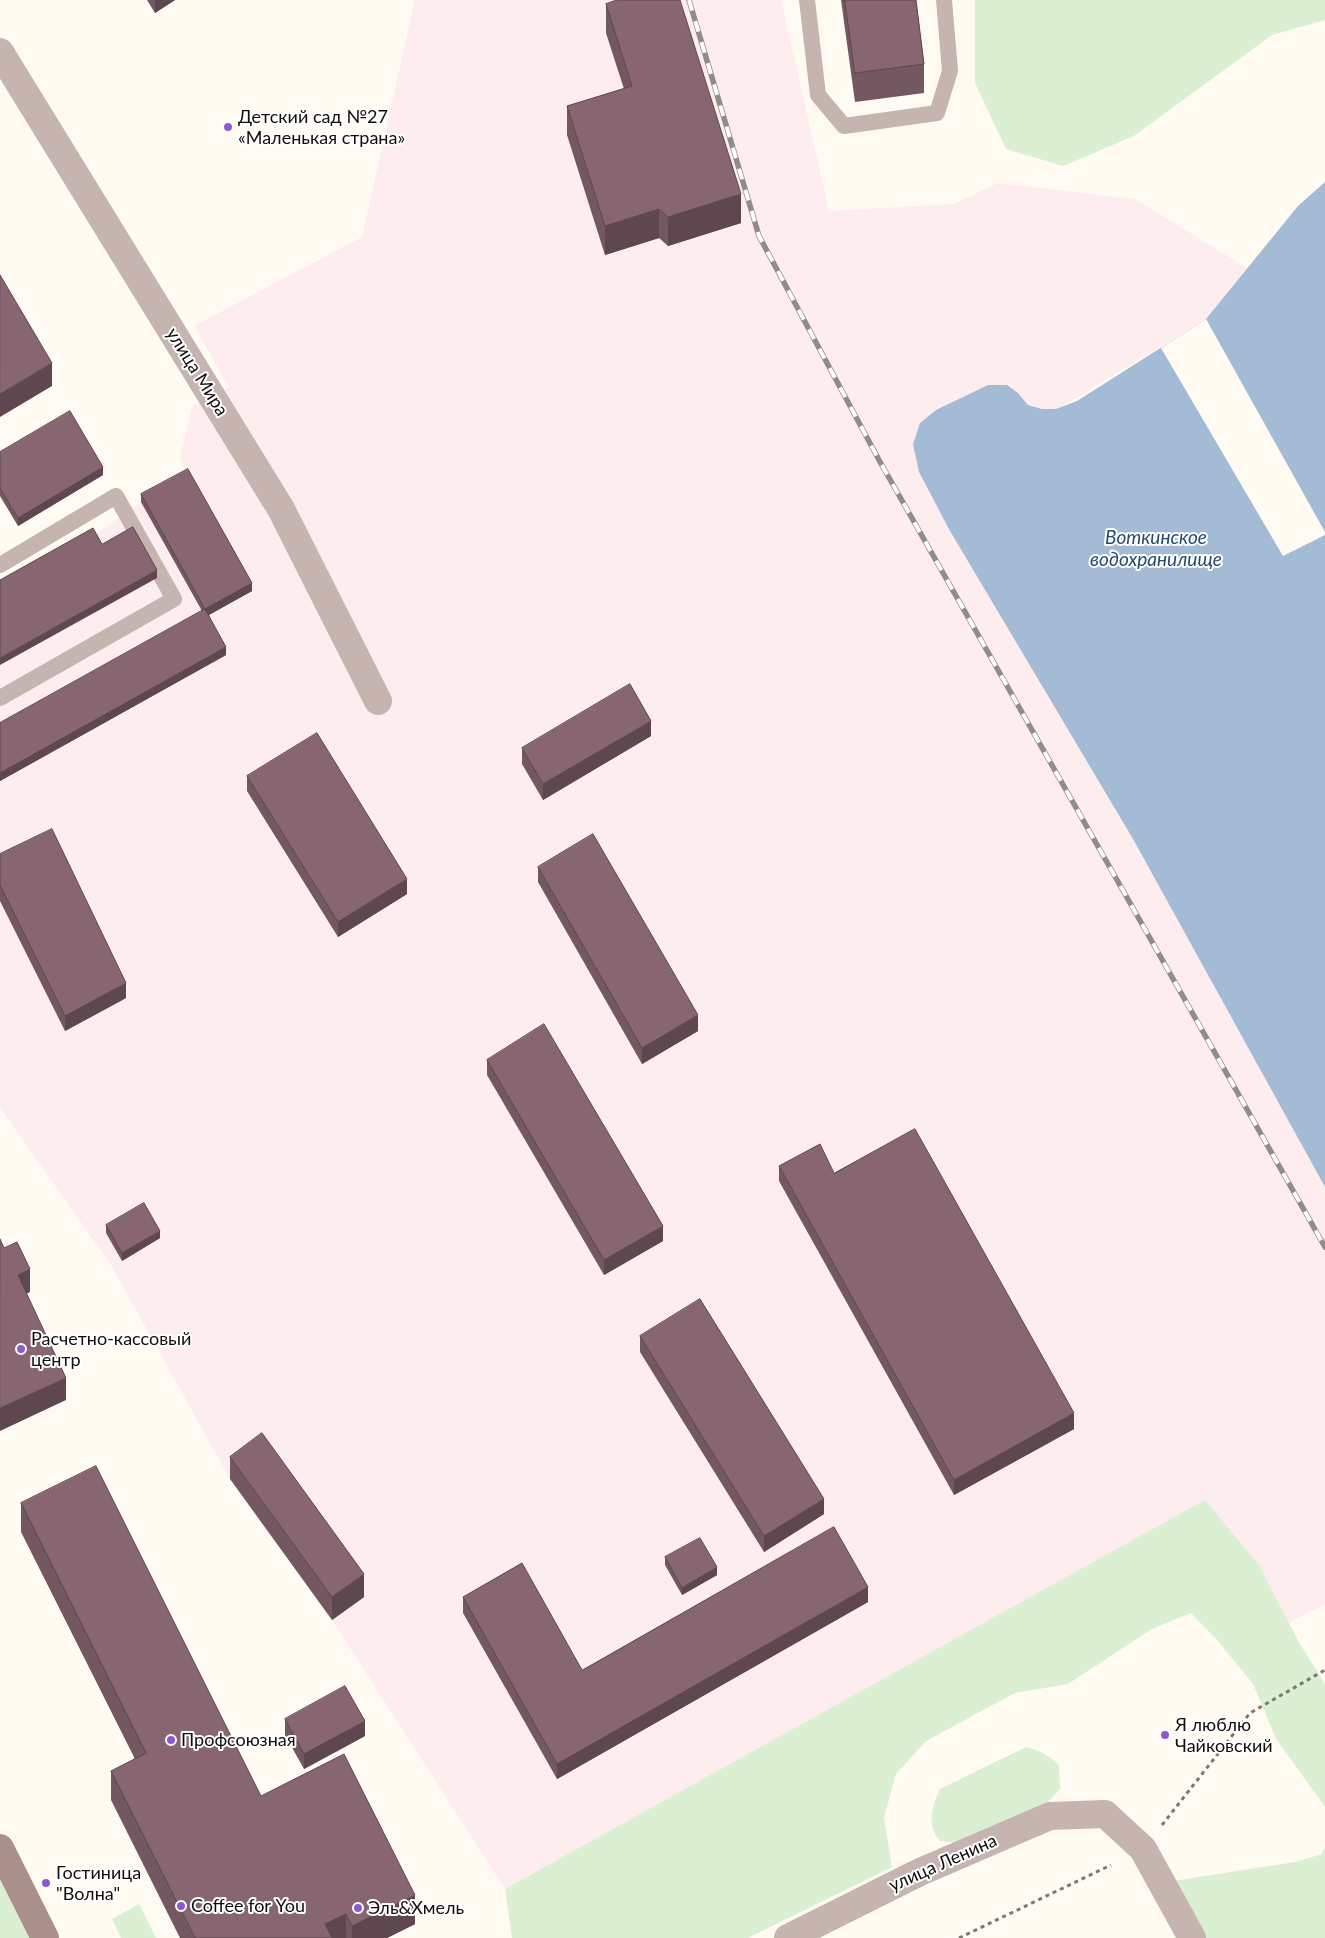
<!DOCTYPE html>
<meta charset="utf-8">
<style>
body{margin:0}
canvas{display:block;background:#fffbf3}
</style>
<canvas width="1325" height="1938"></canvas>
<script>
const ctx = document.querySelector('canvas').getContext('2d');
ctx.lineJoin = 'round';
function paint(path, color) {
  ctx.fillStyle = color;
  ctx.fill(path, 'evenodd');
}
function stroke(path, color, width, dash) {
  ctx.strokeStyle = color;
  ctx.lineWidth = width;
  ctx.lineCap = dash ? 'butt' : 'round';
  ctx.setLineDash(dash || []);
  ctx.stroke(path);
}
function label(font, color, halo, rows, align = 'center') {
  ctx.font = font + ' Lato,sans-serif';
  ctx.lineWidth = 4;
  ctx.setLineDash([]);
  ctx.textBaseline = 'middle';
  ctx.strokeStyle = halo;
  ctx.fillStyle = color;
  for (const [text, x, y, turn = 0] of rows) {
    ctx.save();
    ctx.translate(x, y);
    ctx.rotate((+turn || 0) * Math.PI / 180);
    ctx.textAlign = isNaN(turn) ? turn : align;
    if (halo) ctx.strokeText(text, 0, 0);
    ctx.fillText(text, 0, 0);
    ctx.restore();
  }
}
paint(new Path2D(`
 M415 0H781L829 211 954 204 998 183 1135 199 1247 268 1206 319 1056 410 1042 409 1028 405 1018 393 936 410 920 423 913 444 950 531 1133 839 1325 1187V1604L1272 1631 1205 1501 505 1889 332 1620 230 1479 111 1265 0 1108V588L93 536 141 502 188 477 180 458 192 406 229 387 194 326 362 237Z`), '#fdedee');
paint(new Path2D(`
 M975 0H1325V20L1272 35 1134 136 1063 166 1006 149 975 83Z
 M1205 1500 1258 1564 1300 1644 1325 1684V1807L1276 1739 1253 1684 1218 1641 1191 1613 1152 1629 1068 1684 1015 1693 926 1741 896 1774 884 1818 892 1867 748 1938H512L505 1889Z
 M1026 1747C1039 1750 1049 1755 1059 1765L1060 1789 1047 1803 964 1844 940 1841C926 1825 932 1807 940 1789Z
 M1325 1847V1938H1204L1173 1881 1295 1862 1322 1854Z
 M0 1848 45 1938H0Z
 M139 1904 156 1938H121L112 1919Z`), '#dbf0d3');
paint(new Path2D(`
 M1325 182V1187L1133 839 950 531 919 472 913 444 920 423 936 410 988 385H1007L1018 393 1028 405 1042 409H1056L1077 401 1099 387 1206 319 1298 206Z`), '#a4bbd6');
paint(new Path2D(`
 M1206 319 1325 532V535L1283 556 1161 348Z`), '#fffbf3');
stroke(new Path2D(`
 M1162 1825 1250 1713 1325 1670
 M959 1938 1111 1865`), '#7c7973', 3, [4, 4]);
stroke(new Path2D(`
 M807 0 818 95 844 126 937 113 950 71 944 0
 M0 565 116 496 174 599 0 698`), '#c5b4b0', 16);
stroke(new Path2D(`
 M0 52 281 509 378 701
 M788 1938 920 1872 1050 1816 1105 1814 1143 1849 1192 1938`), '#c5b4b0', 28);
stroke(new Path2D(`
 M0 1848 45 1938`), '#aa918c', 28);
const rail = new Path2D(`
 M689 0 759 236 879 460 1325 1247`);
stroke(rail, '#908d87', 5.5);
stroke(rail, '#fff', 4, [11]);
paint(new Path2D(`
 M147 0H175L155 13Z
 M841 0H916L924 64V93L855 102Z
 M606 4 741 223 668 246 659 238 605 255 567 135V106L624 89 606 33Z
 M0 452 103 475 18 526 0 496Z
 M141 494 252 591 209 615 226 655 0 781V723L202 611 141 502Z
 M651 736 543 800 522 764V748Z
 M247 776 407 894 338 937 247 791Z
 M0 854 126 998 65 1031 0 901Z
 M538 867 698 1031 642 1064 538 882Z
 M487 1060 663 1241 604 1275 487 1075Z
 M779 1166 834 1173 1074 1429 954 1495 779 1181Z
 M106 1225 160 1238 122 1261 106 1233Z
 M640 1336 824 1514 764 1552 640 1352Z
 M230 1457 364 1597 332 1620 230 1479Z
 M21 1503 261 1796 415 1924 387 1938H180L111 1800V1771L135 1759 21 1532Z
 M665 1557 717 1575 682 1595 665 1565Z
 M463 1597 582 1670 868 1602 557 1779 463 1613Z
 M285 1719 365 1736 304 1769 285 1735Z`), '#745861');
paint(new Path2D(`
 M155 0H175L155 13Z
 M741 194V223L668 246V217Z
 M659 209V238L605 255V226Z
 M52 363V386L0 417V394Z
 M103 467V475L18 526V518Z
 M157 570V578L0 665V658Z
 M252 583V591L205 617V609Z
 M226 647V655L0 781V773Z
 M651 721V736L543 800V784Z
 M407 879V894L338 937V922Z
 M126 983V998L65 1031V1016Z
 M698 1015V1031L642 1064V1048Z
 M663 1226V1241L604 1275V1260Z
 M160 1231V1238L122 1261V1253Z
 M30 1269V1292L18 1298V1275Z
 M66 1378V1400L0 1431V1408Z
 M1074 1413V1429L954 1495V1480Z
 M824 1499V1514L764 1552V1536Z
 M717 1567V1575L682 1595V1588Z
 M364 1574V1597L332 1620V1597Z
 M868 1587V1602L557 1779V1764Z
 M365 1721V1736L304 1769V1754Z
 M415 1895V1924L387 1938H352V1926Z
 M346 1914V1938H325V1924Z`), '#5e474f');
const building = new Path2D(`
 M617 0H680L741 194 668 217 659 209 605 226 567 106 632 86 606 4Z
 M845 0H916L924 64 855 73Z
 M0 275 52 363 0 394Z
 M70 411 103 467 18 518 0 488V452Z
 M188 469 252 583 205 609 141 494Z
 M133 527 157 570 0 658V580L93 528 102 544Z
 M205 609 226 647 0 773V723Z
 M630 684 651 721 543 784 522 748Z
 M317 733 407 879 338 922 247 776Z
 M52 829 126 983 65 1016 0 885V854Z
 M593 834 698 1015 642 1048 538 867Z
 M544 1024 663 1226 604 1260 487 1060Z
 M915 1129 1074 1413 954 1480 779 1166 820 1144 834 1173Z
 M144 1203 160 1231 122 1253 106 1225Z
 M0 1239 4 1248 17 1242 30 1269 18 1275 66 1378 0 1408Z
 M700 1299 824 1499 764 1536 640 1336Z
 M262 1433 364 1574 332 1597 230 1457Z
 M96 1466 261 1796 344 1754 415 1895 352 1926 346 1914 325 1924 332 1938H195L111 1771 146 1753 21 1503Z
 M834 1527 868 1587 557 1764 463 1597 522 1563 582 1670Z
 M700 1538 717 1567 682 1588 665 1557Z
 M345 1686 365 1721 304 1754 285 1719Z`);
paint(building, '#876671');
stroke(building, '#5e474f', 1);
for (const [x, y, r, color] of [
 [228,127,5,"#8d59d1"],
 [21,1349,5,"#8d59d1"],
 [1165,1735,5,"#8d59d1"],
 [171,1740,5,"#8d59d1"],
 [46,1883,5,"#8d59d1"],
 [181,1906,5,"#8d59d1"],
 [358,1908,5,"#8d59d1"]
]) {
  const dot = new Path2D();
  dot.arc(x, y, r, 0, 2 * Math.PI);
  ctx.fillStyle = color;
  ctx.fill(dot);
  stroke(dot, '#fff', 2);
}
label('18px', '#100e0a', '#fff', [
 ["Детский сад №27",238,117],
 ["«Маленькая страна»",238,138],
 ["Расчетно-кассовый",31,1339],
 ["центр",31,1360],
 ["Я люблю",1175,1725],
 ["Чайковский",1175,1746],
 ["Профсоюзная",181,1740],
 ["Гостиница",56,1873],
 ["\"Волна\"",56,1894],
 ["Coffee for You",191,1906],
 ["Эль&Хмель",368,1908]
], 'left');
label('18px', '#100e0a', '#fff', [
 ["улица Мира",197,372,58],
 ["улица Ленина",943,1863,-24]
]);
label('italic 19px', '#26496e', '#fff', [
 ["Воткинское",1156,538],
 ["водохранилище",1156,560]
]);
</script>
